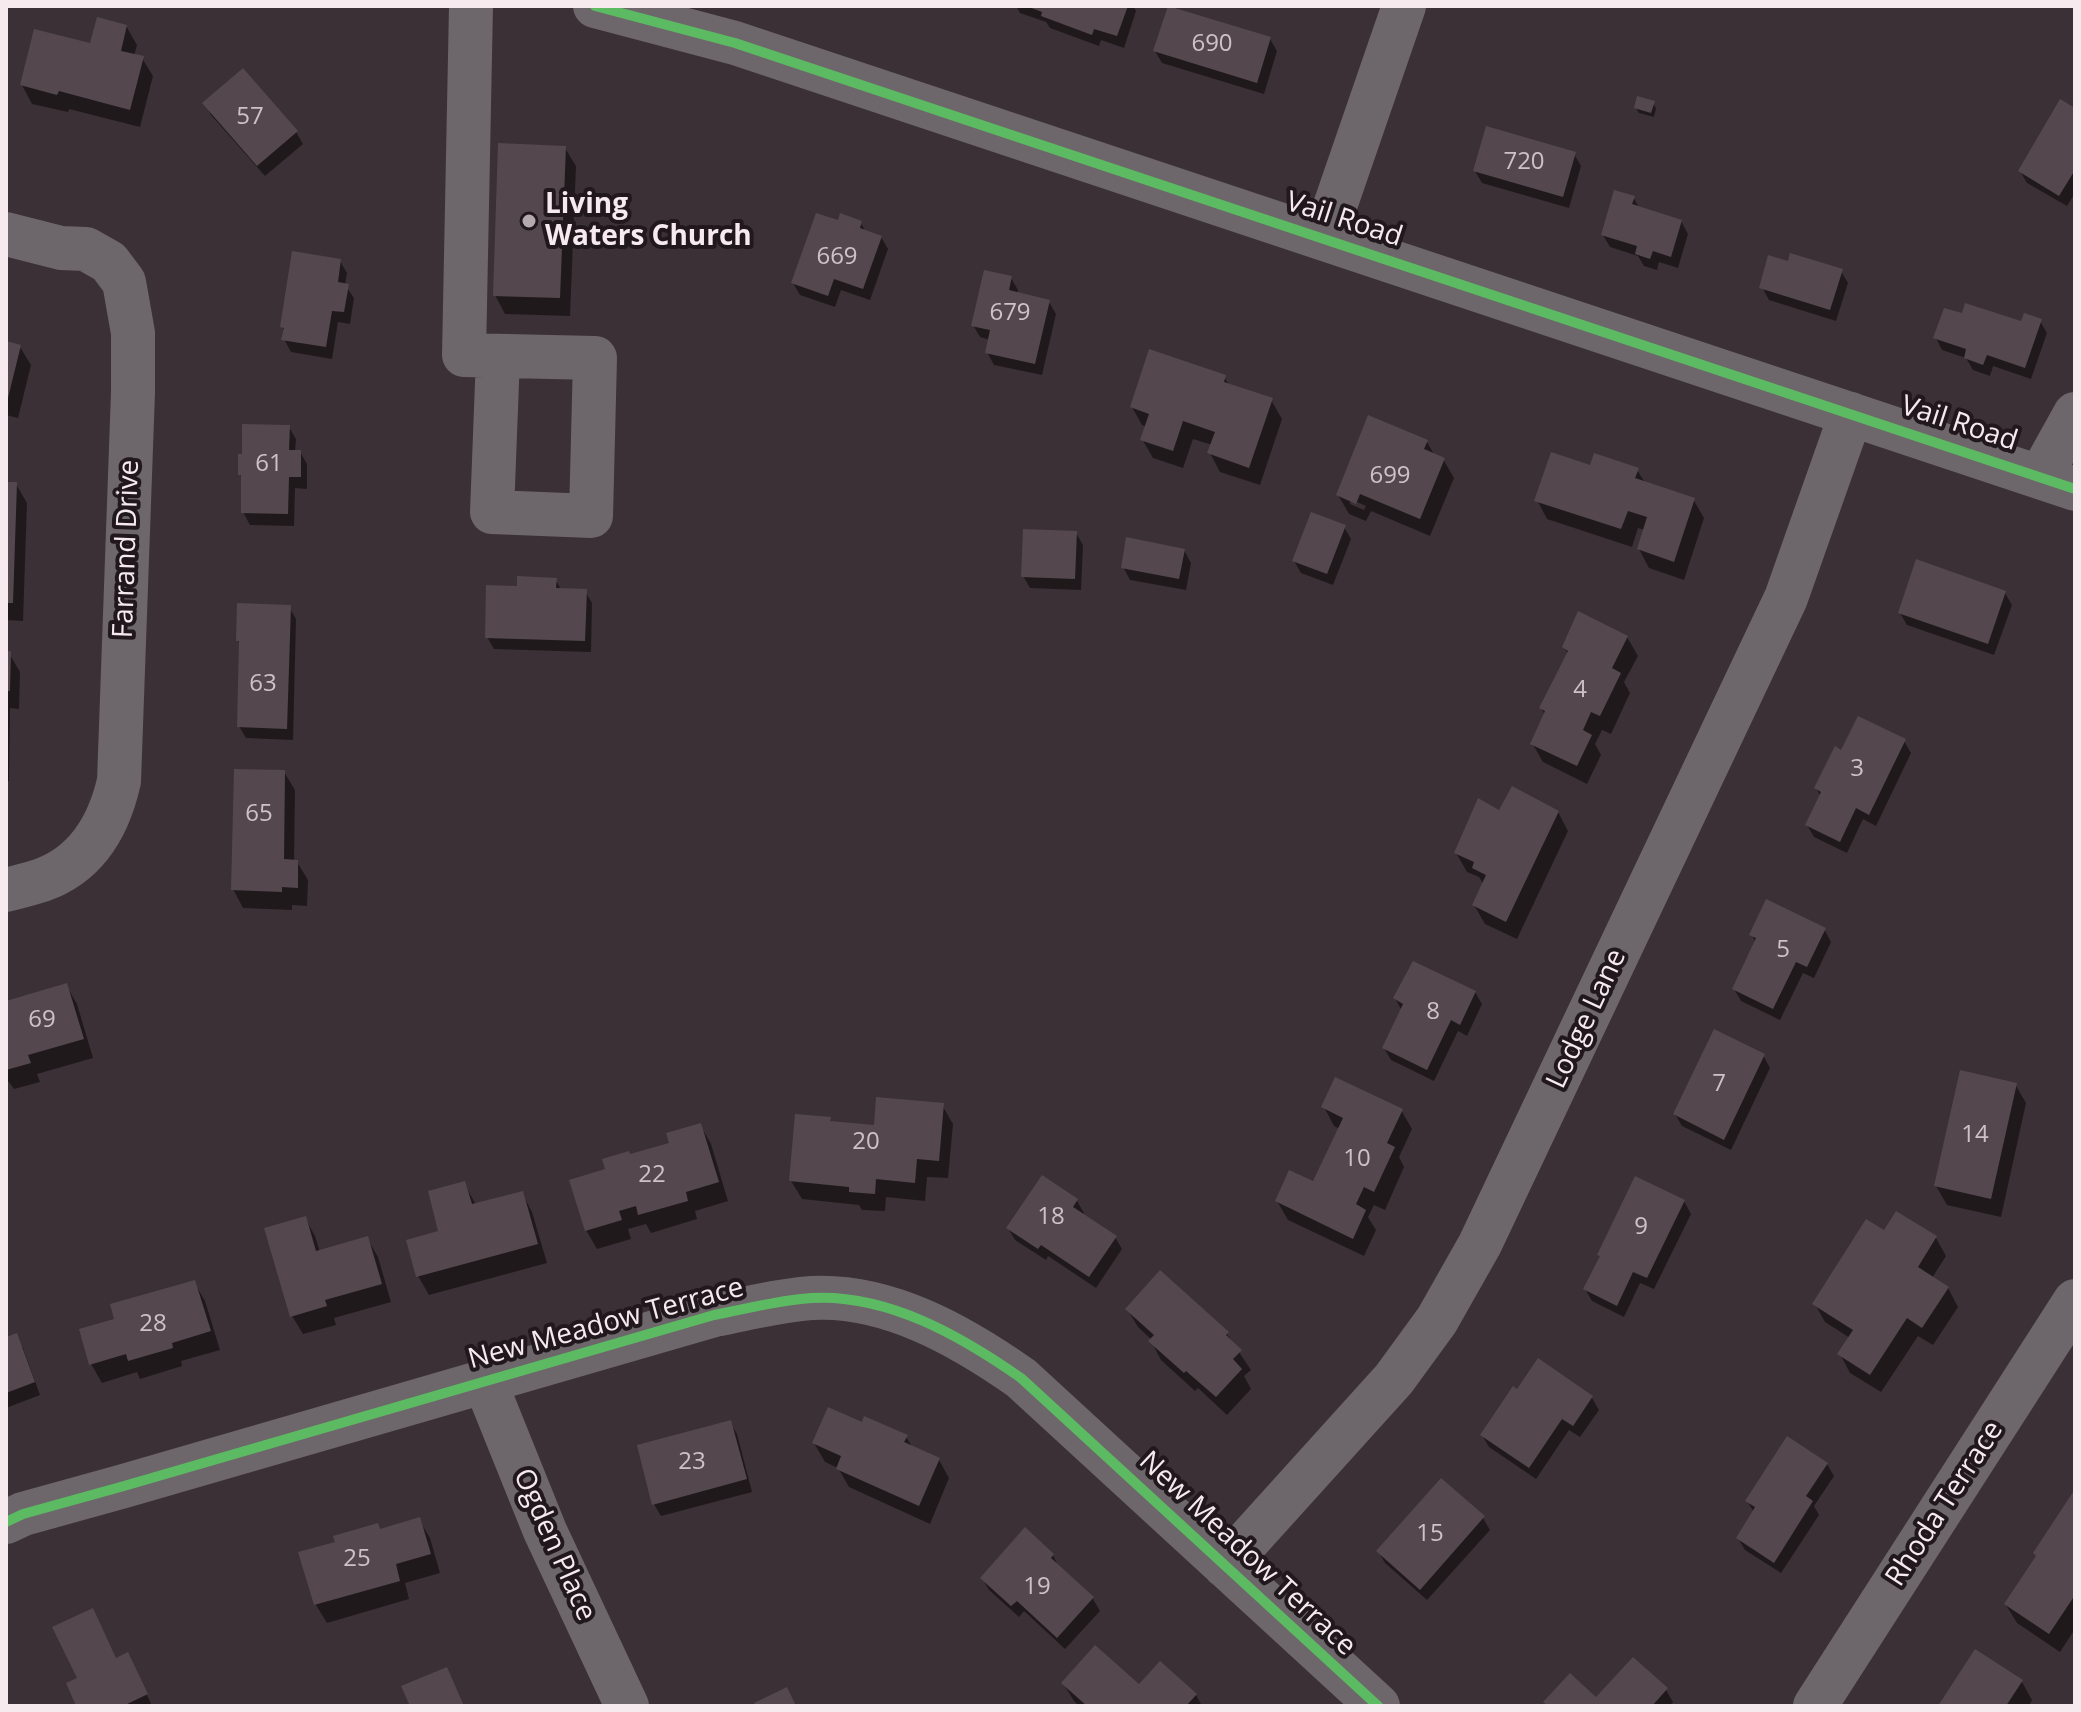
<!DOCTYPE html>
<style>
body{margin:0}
#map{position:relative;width:2081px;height:1712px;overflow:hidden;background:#3b3035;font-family:"Open Sans",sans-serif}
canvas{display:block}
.frame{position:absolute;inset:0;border:8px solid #f6eaef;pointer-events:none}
</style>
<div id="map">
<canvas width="2081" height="1712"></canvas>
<div class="frame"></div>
</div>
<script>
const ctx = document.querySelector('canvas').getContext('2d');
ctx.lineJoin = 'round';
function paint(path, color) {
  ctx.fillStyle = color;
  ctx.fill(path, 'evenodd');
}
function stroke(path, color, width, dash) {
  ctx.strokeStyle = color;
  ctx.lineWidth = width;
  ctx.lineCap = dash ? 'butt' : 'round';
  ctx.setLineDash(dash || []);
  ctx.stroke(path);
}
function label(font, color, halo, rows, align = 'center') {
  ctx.font = font + ' "Open Sans",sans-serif';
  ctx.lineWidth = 8;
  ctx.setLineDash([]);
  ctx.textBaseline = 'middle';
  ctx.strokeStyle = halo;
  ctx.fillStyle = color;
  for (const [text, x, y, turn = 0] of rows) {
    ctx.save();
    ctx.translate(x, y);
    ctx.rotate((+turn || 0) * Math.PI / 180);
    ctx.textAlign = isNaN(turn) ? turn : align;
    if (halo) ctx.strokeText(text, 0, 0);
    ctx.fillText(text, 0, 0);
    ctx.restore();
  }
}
paint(new Path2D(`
 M1016 6H1133L1136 11 1124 48 1101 40 1099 46 1050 28 1046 22 1020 13Z
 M126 26 137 45 134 56 142 58 153 76 140 127 69 109 68 112 32 104 22 85Z
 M1270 39 1277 51 1264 94 1162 63 1155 51Z
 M205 103 296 132 303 144 265 176 211 115Z
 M1653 103 1656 108 1654 117 1639 113 1636 108Z
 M2075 111V193L2067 206 2027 183 2020 171Z
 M565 148 576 166 570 316 505 314 495 295Z
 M1574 154 1581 166 1569 208 1482 183 1475 171Z
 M1633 197 1640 209 1681 221 1688 234 1678 268 1659 262 1657 270 1644 266 1638 256 1610 247 1603 235Z
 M860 222 866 232 881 237 888 249 870 300 841 290 835 307 800 295 793 283 839 223Z
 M340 261 347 273 345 285 354 298 350 324 338 322 332 359 291 352 284 339 285 332 282 326Z
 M1789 263 1841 271 1848 283 1836 321 1769 300 1762 287Z
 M1011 278 1018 290 1017 294 1049 302 1056 314 1042 375 994 365 987 352 990 340 980 337 973 325Z
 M2040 321 2047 333 2031 379 1993 366 1990 376 1973 370 1966 358 1942 350 1936 338Z
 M6 343 20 347 31 365 18 418 6 415Z
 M1224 377 1230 386 1271 400 1282 419 1260 485 1220 472 1210 453 1212 445 1193 439 1183 468 1153 458 1142 439 1146 427 1142 425 1132 407Z
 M289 427 296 439 295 452H300L307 464V489L295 488 294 526 250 525 243 512V480L240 474Z
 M1427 442 1435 456 1443 459 1454 478 1430 536 1371 511 1366 521 1349 514 1338 495ZM1350 499 1366 506 1364 510 1350 504Z
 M1591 467 1637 470 1646 484 1693 499 1704 518 1684 580 1649 568 1639 549 1645 530 1638 528 1632 547 1547 519 1537 500Z
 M6 484H16L27 503 23 621 6 620Z
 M1344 527 1351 539 1333 585 1301 573 1294 561Z
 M1076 533 1083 545 1081 590 1030 588 1023 576Z
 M1184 550 1191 563 1186 590 1130 580 1123 567Z
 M556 580 561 590 585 591 592 603 591 652 494 649 487 637 519 588Z
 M2005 593 2012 605 1994 655 1907 625 1900 613Z
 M289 607 296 619 293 740 246 738 239 726 241 646 238 641Z
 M1627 637 1638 656 1624 682 1630 693 1611 734 1602 730 1595 744 1601 755 1587 784 1543 762 1532 743 1545 715 1541 708 1568 654 1564 647Z
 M6 653H9L20 672 19 709 10 708 9 781H6Z
 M1904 741 1911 753 1876 826 1863 819 1847 853 1814 837 1807 825 1821 797 1816 788 1842 752Z
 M284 772 295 790 294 862H297L308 880 307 906 292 905V910L243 908 233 889Z
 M1500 812H1558L1568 831 1517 939 1485 924 1474 905 1484 885 1479 877 1467 872 1456 853Z
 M1824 929 1831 942 1814 978 1803 973 1780 1020 1741 1001 1734 989 1756 943 1752 935Z
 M66 985 77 1004 93 1058 37 1074 40 1082 14 1089 9 1082 6 1083V1003Z
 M1475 992 1482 1004 1467 1036 1458 1031 1434 1081 1391 1060 1384 1048 1402 1011 1395 998Z
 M1763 1055 1770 1068 1731 1150 1682 1126 1675 1114Z
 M2015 1084 2026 1103 2001 1217 1947 1205 1936 1186Z
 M942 1105 953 1124 948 1178 927 1177 925 1201 886 1197 885 1211 862 1210 859 1205 802 1199 791 1181 829 1119 832 1123 876 1127Z
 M1324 1107 1401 1110 1412 1129 1399 1157 1404 1167 1385 1210 1374 1205 1368 1217 1376 1230 1364 1256 1288 1220 1277 1201 1314 1184 1340 1129 1334 1126Z
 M700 1125 711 1144 728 1201 695 1211 697 1219 651 1233 646 1224 628 1229 631 1239 597 1249 586 1230 607 1171 630 1156 672 1144Z
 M464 1183 476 1205 522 1193 532 1212 547 1263 429 1295 418 1276Z
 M1077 1201 1084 1213 1082 1215 1115 1237 1122 1249 1096 1288 1048 1256 1046 1260 1015 1240 1008 1228Z
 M1684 1201 1691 1214 1654 1289 1640 1283 1624 1317 1592 1301 1585 1289Z
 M305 1218 315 1236 320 1252 367 1238 378 1257 391 1302 334 1318 336 1325 303 1334 292 1316Z
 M1885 1232 1936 1238 1946 1256 1932 1278 1948 1288 1958 1307 1933 1345 1918 1336 1881 1392 1850 1373 1840 1354 1850 1338 1825 1322 1815 1304Z
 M194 1282 205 1301 220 1350 181 1361 182 1366 140 1379 137 1372 102 1383 91 1364 117 1320Z
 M1127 1309 1227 1334 1251 1370 1244 1376 1251 1389 1227 1415 1198 1388 1195 1391 1161 1360 1151 1341 1152 1340 1138 1327Z
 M16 1336 23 1348 40 1395 6 1408V1339Z
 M1538 1361 1592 1398 1599 1410 1580 1437 1569 1430 1536 1479 1489 1447 1482 1435 1518 1391Z
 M730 1422 737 1434 752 1492 661 1516 654 1504Z
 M863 1424 906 1437 913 1448 939 1460 949 1478 930 1524 849 1487 838 1468 825 1462 814 1443Z
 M1827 1464 1834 1476 1814 1506 1819 1515 1781 1573 1745 1550 1738 1538 1754 1512 1747 1501Z
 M2075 1492V1629L2060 1652 2017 1623 2006 1605 2037 1557Z
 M1483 1518 1490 1530 1427 1600 1385 1563 1378 1551Z
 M419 1520 430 1538 440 1573 405 1583 409 1599 327 1623 316 1605 301 1553Z
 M1053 1555 1059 1568 1093 1599 1100 1611 1065 1649 1024 1611 1019 1617 989 1590 982 1578Z
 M117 1660 134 1667 152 1706H78Z
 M2022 1682 2032 1700 2029 1706H1941Z
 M1063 1683 1196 1695 1202 1706H1079L1074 1701Z
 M1666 1690 1673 1702 1670 1706H1548Z`), '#0007');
paint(new Path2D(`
 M1026 6H1128L1117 36 1094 29 1092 35 1041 16 1042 12Z
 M1168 6 1271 37 1257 83 1153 51Z
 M97 17 127 25 121 51 144 56 130 110 59 91 57 95 20 85 34 29 90 43Z
 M243 68 298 131 257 166 202 103Z
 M1637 96 1655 101 1651 113 1634 108Z
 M2060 99 2075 108V170L2059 196 2018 171Z
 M1486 126 1576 152 1563 197 1473 171Z
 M498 143 566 146 560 298 493 296Z
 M1614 190 1635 196 1632 204 1682 220 1671 257 1653 251 1650 259 1635 254 1637 246 1601 235Z
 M816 213 838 220 840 213 862 221 860 228 882 236 863 289 834 279 828 296 791 283Z
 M292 251 341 259 338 282 349 284 344 312 332 311 326 347 281 340 284 328 280 327Z
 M1790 253 1843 269 1830 310 1759 288 1768 255 1788 261Z
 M984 270 1012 276 1009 290 1050 300 1035 364 985 353 990 330 971 326Z
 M1965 303 2021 321 2024 313 2042 319 2025 368 1987 355 1983 365 1964 358 1966 349 1933 338 1944 308 1962 313Z
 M6 341 21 345 7 402H6Z
 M1149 349 1226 375 1224 382 1273 398 1249 468 1207 453 1215 432 1183 421 1173 451 1140 440 1149 414 1130 407Z
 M1368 415 1428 440 1424 449 1445 458 1420 519 1360 494 1356 504 1336 495Z
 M242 424 290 425 289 450H301V477H289L288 514 241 513V475H238V454H242Z
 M1551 452 1590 465 1594 453 1639 468 1635 478 1695 498 1674 562 1637 549 1647 517 1628 511 1621 529 1534 501Z
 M6 482H17L13 603H6Z
 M1311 512 1346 525 1327 574 1292 561Z
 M1023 529 1077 531 1075 579 1021 577Z
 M1126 537 1185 549 1179 579 1121 568Z
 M1916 559 2006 591 1988 644 1898 613Z
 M517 576 557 578 556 588 587 589 585 641 485 638 486 585 517 586Z
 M237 603 291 605 287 729 237 727 239 641H236Z
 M1578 611 1628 636 1612 668 1621 673 1600 716 1591 712 1583 730 1592 735 1577 766 1530 744 1545 711 1539 708 1568 651 1562 647Z
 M6 651H11L10 691H6Z
 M1858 716 1906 739 1869 815 1856 808 1840 842 1805 825 1821 792 1814 788 1835 746 1841 750Z
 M234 769 285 770 284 859 298 860V888L282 887V892L231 890Z
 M1512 786 1559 811 1506 922 1472 905 1486 875 1472 868 1474 862 1454 853 1478 798 1499 810Z
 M1766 899 1826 928 1807 967 1796 962 1773 1009 1732 989 1756 938 1749 935Z
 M1413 961 1476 991 1460 1025 1451 1020 1427 1070 1382 1048 1403 1004 1393 998Z
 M67 983 84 1039 28 1055 31 1063 6 1070V1001Z
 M1714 1029 1765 1054 1724 1140 1673 1114Z
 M1960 1070 2017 1083 1991 1199 1934 1186Z
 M1335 1077 1403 1109 1387 1143 1395 1147 1374 1192 1364 1187 1356 1204 1366 1210 1353 1239 1275 1201 1289 1170 1313 1181 1343 1118 1321 1107Z
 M876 1097 944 1103 939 1161 917 1159 915 1183 876 1179 875 1194 849 1192V1187L789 1181 795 1114 831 1117 830 1121 874 1125Z
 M701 1123 719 1182 686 1192 688 1201 638 1215 636 1206 619 1211 622 1220 585 1231 569 1180 605 1169 602 1159 629 1151 630 1154 669 1143 666 1133Z
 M1042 1175 1078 1199 1073 1207 1117 1236 1089 1277 1041 1245 1038 1249 1006 1228Z
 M1635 1176 1685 1200 1647 1278 1633 1272 1617 1306 1583 1289 1600 1256 1597 1255Z
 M465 1181 472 1204 523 1191 538 1244 416 1277 406 1240 438 1231 428 1191Z
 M1896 1211 1937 1236 1918 1267 1949 1287 1922 1328 1907 1318 1870 1375 1837 1354 1853 1330 1812 1304 1866 1219 1884 1230Z
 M306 1216 316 1251 368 1236 382 1284 325 1300 327 1306 290 1317 264 1228Z
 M1160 1270 1229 1332 1226 1335 1242 1350 1233 1359 1242 1369 1216 1397 1186 1371 1184 1373 1148 1341 1154 1335 1125 1309Z
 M195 1280 211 1331 172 1343 173 1348 128 1361 126 1354 89 1365 79 1329 114 1319 110 1304Z
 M17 1333 35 1382 6 1393V1337Z
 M1538 1358 1593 1396 1573 1426 1562 1419 1529 1468 1480 1435 1513 1386 1517 1389Z
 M828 1407 862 1422 864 1416 908 1435 904 1442 940 1458 919 1506 836 1469 841 1456 812 1443Z
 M731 1420 747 1479 652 1505 637 1445Z
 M1787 1436 1828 1463 1806 1496 1813 1501 1774 1563 1736 1538 1755 1507 1745 1501Z
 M1441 1478 1485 1516 1420 1590 1376 1551Z
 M2075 1489V1595L2049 1634 2004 1604 2036 1556 2033 1553Z
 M420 1517 431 1554 396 1564 400 1581 314 1605 298 1552 335 1542 333 1536 378 1523 380 1529Z
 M1025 1527 1054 1554 1051 1558 1094 1597 1057 1638 1017 1601 1011 1606 980 1578Z
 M93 1608 116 1658 128 1652 148 1694 123 1706H76L66 1683 77 1678 52 1627Z
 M1095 1645 1139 1684 1160 1661 1197 1694 1186 1706H1087L1061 1683Z
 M1975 1649 2023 1680 2006 1706H1938Z
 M1633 1657 1668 1688 1652 1706H1548L1543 1702 1570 1673 1596 1697Z
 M447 1667 464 1706H410L401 1686Z
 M787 1687 796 1706H756L754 1703Z`), '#54484e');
stroke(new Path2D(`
 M471 6 464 355 595 358 591 516 492 512 498 357
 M595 6 735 43 2075 489
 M6 234 61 248 86 249 109 262 124 282 133 333V392L119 781C109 825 87 864 42 880 30 884 18 887 6 890
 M1324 238 1404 6
 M2040 477 2075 414
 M485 1382 545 1531 627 1706
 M6 1522 23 1514 124 1486 714 1315C746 1309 779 1300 812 1298 888 1294 961 1336 1021 1378L1378 1706
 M1225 1566 1394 1379 1437 1320 1480 1244 1786 598 1851 414
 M1815 1706 2075 1301`), '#6d666a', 44);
stroke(new Path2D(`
 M595 6 735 43 2075 489
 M6 1522 23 1514 124 1486 714 1315C746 1309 779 1300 812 1298 888 1294 961 1336 1021 1378L1378 1706`), '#5cba63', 10);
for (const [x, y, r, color] of [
 [529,221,8,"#b5a9ae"]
]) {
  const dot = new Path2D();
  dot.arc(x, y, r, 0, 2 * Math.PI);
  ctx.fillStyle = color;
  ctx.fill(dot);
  stroke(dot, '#20181c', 3);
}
label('24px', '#cec2c7', null, [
 ["690",1212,44],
 ["57",250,117],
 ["720",1524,162],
 ["669",837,257],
 ["679",1010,313],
 ["61",269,464],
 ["699",1390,476],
 ["63",263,684],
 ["4",1580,690],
 ["3",1857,769],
 ["65",259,814],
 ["5",1783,950],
 ["8",1433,1012],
 ["69",42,1020],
 ["7",1719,1084],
 ["14",1975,1135],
 ["20",866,1142],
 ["10",1357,1159],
 ["22",652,1175],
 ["18",1051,1217],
 ["9",1641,1227],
 ["28",153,1324],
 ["23",692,1462],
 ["15",1430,1534],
 ["25",357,1559],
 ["19",1037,1587]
]);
label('bold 28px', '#f6eaef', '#20181c', [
 ["Living",545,205],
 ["Waters Church",545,237]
], 'left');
label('28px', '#f6eaef', '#20181c', [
 ["Vail Road",1344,220,18],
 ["Vail Road",1959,424,18],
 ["Farrand Drive",127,549,-88],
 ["Lodge Lane",1587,1019,-65],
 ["New Meadow Terrace",606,1324,-15],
 ["Rhoda Terrace",1945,1504,-57],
 ["Ogden Place",554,1545,66],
 ["New Meadow Terrace",1247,1554,43]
]);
</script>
